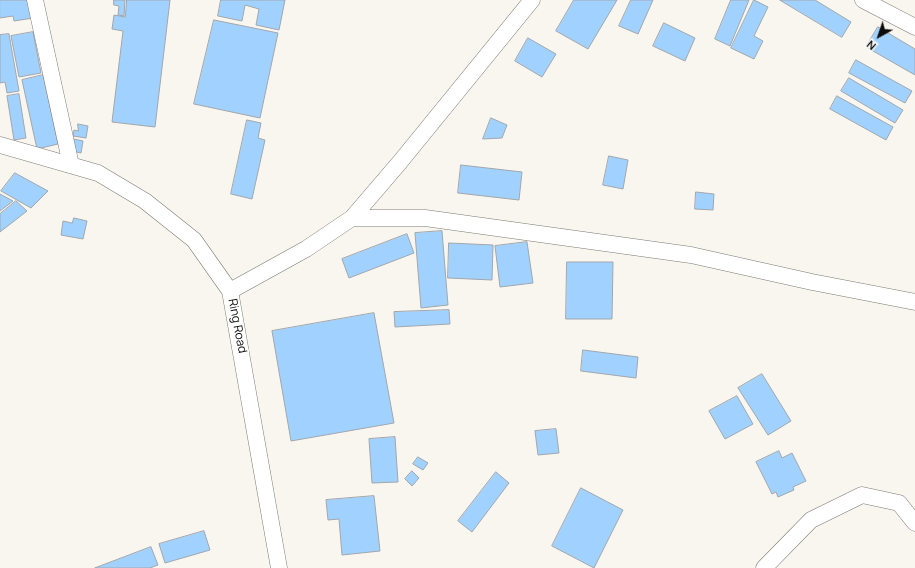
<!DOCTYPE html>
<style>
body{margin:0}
#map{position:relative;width:915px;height:568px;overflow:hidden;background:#f9f6f0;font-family:Manrope,sans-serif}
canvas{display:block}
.north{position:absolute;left:859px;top:16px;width:40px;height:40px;-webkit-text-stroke:3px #fff;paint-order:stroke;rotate:220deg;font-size:11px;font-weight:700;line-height:16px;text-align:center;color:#0d0c0a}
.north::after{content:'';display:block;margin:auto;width:14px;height:18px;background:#0d0c0a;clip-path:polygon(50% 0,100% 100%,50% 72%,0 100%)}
</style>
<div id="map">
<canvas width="915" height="568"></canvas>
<div class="north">N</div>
</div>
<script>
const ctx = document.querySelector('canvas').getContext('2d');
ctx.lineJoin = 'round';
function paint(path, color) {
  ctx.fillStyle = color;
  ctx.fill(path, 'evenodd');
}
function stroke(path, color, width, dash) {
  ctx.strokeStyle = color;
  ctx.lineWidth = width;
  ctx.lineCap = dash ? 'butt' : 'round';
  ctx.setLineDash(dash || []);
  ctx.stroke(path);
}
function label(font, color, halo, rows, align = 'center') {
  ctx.font = font + ' Manrope,sans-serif';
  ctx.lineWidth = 3;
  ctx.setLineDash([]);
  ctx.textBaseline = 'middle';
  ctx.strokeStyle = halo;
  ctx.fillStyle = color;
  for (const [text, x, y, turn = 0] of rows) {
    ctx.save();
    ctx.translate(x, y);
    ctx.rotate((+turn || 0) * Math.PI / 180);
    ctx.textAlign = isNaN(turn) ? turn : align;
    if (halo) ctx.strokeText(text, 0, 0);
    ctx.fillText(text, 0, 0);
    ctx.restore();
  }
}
const building = new Path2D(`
 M0 0H29L33 18 14 21 13 16 0 18Z
 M114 0H125L124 16 118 15 119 6 114 5Z
 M127 0H170L155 127 112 122 123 31 112 29 114 15 125 17Z
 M221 0H285L279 30 256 25 259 9 245 5 242 21 218 16Z
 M574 0H617L588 49 556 31Z
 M631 0H653L638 34 619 26Z
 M731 0H749L730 46 715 39Z
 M754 0 768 7 754 36 763 41 754 59 731 48Z
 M780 0H815L851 22 842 37Z
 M214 20 278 33 260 118 194 104Z
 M664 23 695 38 685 61 653 46Z
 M878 27 915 49V75L866 47Z
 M33 32 41 73 19 77 11 36Z
 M9 34 19 91 7 93 5 82 0 83V35Z
 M528 38 556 54 542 77 515 61Z
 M856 60 912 91 905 103 849 73Z
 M43 75 58 144 37 149 22 80Z
 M849 78 903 110 895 123 841 91Z
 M19 94 26 138 14 140 7 96Z
 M837 96 893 127 886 140 830 109Z
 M491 118 507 125 502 138 483 139Z
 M247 120 261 123 258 138 265 140 252 199 231 194Z
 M78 124 88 126 86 138 73 136 74 130 78 131Z
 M74 139 83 141 81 153 72 151Z
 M609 156 628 160 623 189 603 185Z
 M461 165 522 172 519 200 458 193Z
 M15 173 48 191 31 208 1 191Z
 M696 192 714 194 713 210 695 209Z
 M0 194 13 201 0 211Z
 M16 201 27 211 0 232V214Z
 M74 218 87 221 83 239 61 235 63 221 72 223Z
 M442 231 448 305 421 308 415 233Z
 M407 234 414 253 349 278 342 259Z
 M527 242 533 283 500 287 495 246Z
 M449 243 493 245 492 280 448 278Z
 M567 262H613L612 319H566Z
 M449 310 450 324 395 327 394 312Z
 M374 313 394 423 291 441 272 331Z
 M583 350 638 357 636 378 581 371Z
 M762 374 791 421 768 435 738 388Z
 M737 396 753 424 725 439 709 411Z
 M556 429 559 453 538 455 535 431Z
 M395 437 398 482 372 483 369 439Z
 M779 451 782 458 792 453 806 481 793 487 794 490 778 497 776 492 772 494 756 462Z
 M418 457 428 463 423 470 413 464Z
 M412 471 419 478 412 486 405 479Z
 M496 472 509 483 472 532 458 521Z
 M581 488 623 510 594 568 552 546Z
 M374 496 380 551 342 555 339 519 328 520 326 500Z
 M204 531 210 550 165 563 159 544Z
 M151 547 158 565 150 568H95Z`);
paint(building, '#a1d2ff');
stroke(building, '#a1a6ab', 1);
const minor = new Path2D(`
 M35 0 71 165
 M863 0 915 27
 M0 145 98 173 145 201 194 240 230 291 279 568
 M352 218H425L691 255 812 282 915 302
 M230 291 306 249 352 218 400 162 532 0
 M764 568 811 520 862 495 899 503 915 523`);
stroke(minor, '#7c7a74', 17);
stroke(minor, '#fff', 16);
label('12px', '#0d0c0a', '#fff', [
 ["Ring Road",237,326,79]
]);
</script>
